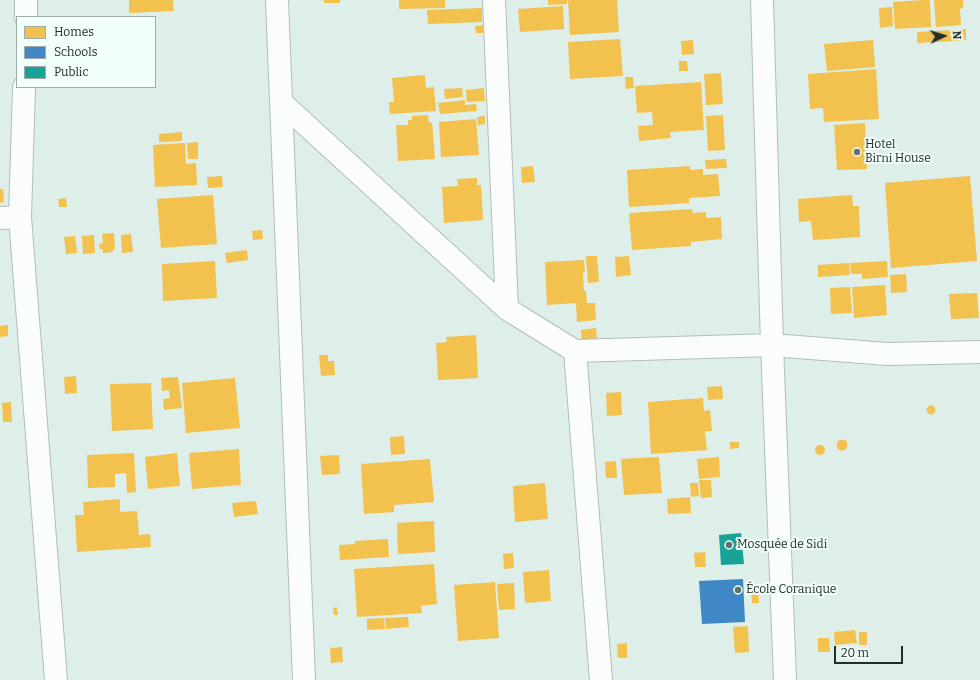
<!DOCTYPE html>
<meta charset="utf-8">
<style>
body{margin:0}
#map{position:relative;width:980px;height:680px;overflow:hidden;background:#deefe9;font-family:Bitter,serif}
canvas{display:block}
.legend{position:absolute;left:16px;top:16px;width:140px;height:72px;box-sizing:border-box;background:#f2fefa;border:1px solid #9faba7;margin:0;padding:5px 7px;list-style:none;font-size:12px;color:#232e2b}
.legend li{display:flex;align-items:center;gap:8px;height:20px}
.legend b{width:20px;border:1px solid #9faba7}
.north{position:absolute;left:924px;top:16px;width:40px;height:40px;-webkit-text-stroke:3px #f2fefa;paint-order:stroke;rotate:86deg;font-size:11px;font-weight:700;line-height:16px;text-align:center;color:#232e2b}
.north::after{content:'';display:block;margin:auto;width:14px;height:18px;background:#232e2b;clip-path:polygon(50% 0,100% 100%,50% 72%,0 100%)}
.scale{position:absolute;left:834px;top:646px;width:69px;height:18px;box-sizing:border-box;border:2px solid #232e2b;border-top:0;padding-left:5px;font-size:12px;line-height:14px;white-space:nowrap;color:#232e2b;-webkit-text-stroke:3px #f2fefa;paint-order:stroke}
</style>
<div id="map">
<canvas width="980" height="680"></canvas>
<ul class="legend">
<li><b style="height:11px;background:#f2c14e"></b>Homes</li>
<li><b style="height:11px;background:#3f88c5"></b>Schools</li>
<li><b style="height:11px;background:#17a398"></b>Public</li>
</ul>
<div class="north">N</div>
<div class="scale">20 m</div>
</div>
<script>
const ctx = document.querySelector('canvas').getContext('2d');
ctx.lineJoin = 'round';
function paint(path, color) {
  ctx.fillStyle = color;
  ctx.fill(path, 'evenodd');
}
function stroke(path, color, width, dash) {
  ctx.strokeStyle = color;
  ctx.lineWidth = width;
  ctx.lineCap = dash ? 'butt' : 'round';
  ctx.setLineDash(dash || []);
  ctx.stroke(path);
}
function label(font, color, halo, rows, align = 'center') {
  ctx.font = font + ' Bitter,serif';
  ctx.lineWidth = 4;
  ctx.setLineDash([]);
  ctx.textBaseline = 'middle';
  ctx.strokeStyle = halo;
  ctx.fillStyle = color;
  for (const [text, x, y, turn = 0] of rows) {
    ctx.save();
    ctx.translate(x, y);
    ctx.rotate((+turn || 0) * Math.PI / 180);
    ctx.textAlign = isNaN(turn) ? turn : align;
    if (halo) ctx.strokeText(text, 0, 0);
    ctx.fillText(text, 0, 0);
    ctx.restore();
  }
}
paint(new Path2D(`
 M129 0H173L174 11 129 13Z
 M324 0H340V3H324Z
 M399 0H445V8L399 9Z
 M548 0H567V4L548 5Z
 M568 0H617L619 32 570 35Z
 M922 0H930L931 27 895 29 893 2Z
 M934 0H963V8L960 9 961 25 936 27Z
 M563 6 564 29 520 32 518 9Z
 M892 7 893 26 880 28 879 8Z
 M482 8V22L428 24 427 10Z
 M483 25V33H476L475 26Z
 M966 29V40L956 41 955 30Z
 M953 30 954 41 917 43V32Z
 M620 39 623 76 570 79 568 42Z
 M693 40 694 54 682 55 681 41Z
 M873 40 875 67 827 71 824 44Z
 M679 61H687L688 71H679Z
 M876 69 879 119 824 122 823 108 810 109 808 74Z
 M721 73 723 104 706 105 704 74Z
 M425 75 426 88 434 87 436 111 390 114 389 102H394L392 78Z
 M625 77H633L634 88 626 89Z
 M701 82 704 130 670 132 671 138 639 141 638 126 653 125 652 112 637 113 635 86Z
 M462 88 463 97 445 99 444 89Z
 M484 88 485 101 467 102 466 90Z
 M465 100V105L476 104 477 111 440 114 438 103Z
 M428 115 429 123 432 122 435 159 398 161 396 125H408V120H412V116Z
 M723 115 725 150 708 151 706 116Z
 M485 116V124L478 125 477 117Z
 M476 119 479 155 441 157 439 122Z
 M865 123 867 169 837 170 834 125Z
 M182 132V141L159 142V134Z
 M198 142V159H188L187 143Z
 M185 143 186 164 196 163 197 185 155 187 153 145Z
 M726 159 727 168 706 169 705 160Z
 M533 166 535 182 522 183 521 167Z
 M690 166V170L703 169V175L718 174 720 196 689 198V203L629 207 627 170Z
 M222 176 223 187 208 188 207 177Z
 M970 176 977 261 891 268 885 183Z
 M477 178V185H481L483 220 444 223 442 187 458 186 457 179Z
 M0 189H3L4 202 0 203Z
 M213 195 217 244 161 248 157 199Z
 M852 195 853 206H859L860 237 813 240 811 221 799 222 798 199Z
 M66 198 67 207H59L58 199Z
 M692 209 693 213 706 212V218L721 217 722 239 691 242V246L632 250 629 213Z
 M262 230 263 239 253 240 252 231Z
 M114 233 115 249H113V252L103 253V249H100L99 244 103 243 102 234Z
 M131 234 133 252 122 253 121 235Z
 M94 235 95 253 83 254 82 236Z
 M75 236 77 253 66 254 64 237Z
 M247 250 248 260 227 263 225 253Z
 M586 256H597L599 282 588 283Z
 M629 256 631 275 616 277 615 257Z
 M584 260 585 272H583L584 291H586L587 303H595L596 320 577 322 576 303 547 305 545 262Z
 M215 261 217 298 163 301 162 264Z
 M887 261 888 277 862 279V274H851L850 263Z
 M849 263 850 275 818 277V265Z
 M906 274 907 292 891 293 890 275Z
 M885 285 887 315 854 318 852 287Z
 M850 287 852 313 831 314 830 288Z
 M977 293 979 318 951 319 949 294Z
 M8 325V336L0 337V326Z
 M596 328 597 338 582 340 581 330Z
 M476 335 478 378 438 380 436 343 447 342 446 337Z
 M319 355H328V361H334L335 375 321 376Z
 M76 376 77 393 65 394 64 377Z
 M178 377 182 408 164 410 163 399 170 398 169 390 162 391 161 378Z
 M235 378 240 428 186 433 182 383Z
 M151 383 153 429 112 431 110 384Z
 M722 386 723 399 708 400 707 387Z
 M621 392 622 415 607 416 606 393Z
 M703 398 704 411 710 410 712 431H705L707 450 651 454 648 402Z
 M11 402 12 422H3L2 403Z
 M926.5 410a4.5 4.5 0 1 1 9 0a4.5 4.5 0 1 1-9 0Z
 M404 436 405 454 391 455 390 437Z
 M836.5 445a5.5 5.5 0 1 1 11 0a5.5 5.5 0 1 1-11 0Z
 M730 442H739V448L730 449Z
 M815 450a5 5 0 1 1 10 0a5 5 0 1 1-10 0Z
 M239 449 241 485 192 489 189 453Z
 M134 453 136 492 127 493 126 473 115 474V487L88 488 87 455Z
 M177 453 180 486 148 489 145 457Z
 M339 455 340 474 322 475 320 456Z
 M659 457 662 493 624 495 621 459Z
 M719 457 720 477 699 479 697 459Z
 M430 459 434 502 394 505V512L364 514 361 464Z
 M616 461 617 478H606L605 462Z
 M699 480H711L712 497 701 498Z
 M545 483 548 519 515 522 513 486Z
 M690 483H698L699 496 691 497Z
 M690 497 691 513 668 514 667 499Z
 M120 499V512L137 511 139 535 150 534 151 547 77 552 75 515H84L83 502Z
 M256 501 258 514 234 517 232 503Z
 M434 521 435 552 398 554 397 523Z
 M388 539 389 557 340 560 339 545 355 544V541Z
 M705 552 706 567H695L694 553Z
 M513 553 514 568 504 569 503 554Z
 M434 564 437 604 421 606 422 613 357 617 354 569Z
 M549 570 551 601 525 603 523 572Z
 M495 582 499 638 458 641 454 585Z
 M514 583 515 609 499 610 497 584Z
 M751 587H758L759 603H752Z
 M337 607 338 615H334L333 608Z
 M408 617 409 627 386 629 385 618Z
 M384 618 385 629 367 630V619Z
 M748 626 749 652 735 653 733 627Z
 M855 630 857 643 835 645 834 632Z
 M859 632H867V645H859Z
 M818 638H829L830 652H818Z
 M627 643V658H618L617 644Z
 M342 647 343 662 331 663 330 648Z`), '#f2c14e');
paint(new Path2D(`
 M743 579 745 622 702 624 699 581Z`), '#3f88c5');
paint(new Path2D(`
 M741 533 744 564 721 565 719 535Z`), '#17a398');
const minor = new Path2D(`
 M277 0 304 680
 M494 0 507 309
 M762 0 772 345 785 680
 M26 17V0
 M24 87 20 217 56 680
 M281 102 507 309 575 351 772 345 887 354 980 352
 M0 218 20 217
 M575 351 601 680`);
stroke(minor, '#b1beba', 24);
stroke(minor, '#fafdfc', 22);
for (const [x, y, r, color] of [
 [857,152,4,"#64726e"],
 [729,545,4,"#64726e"],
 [738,590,4,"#64726e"]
]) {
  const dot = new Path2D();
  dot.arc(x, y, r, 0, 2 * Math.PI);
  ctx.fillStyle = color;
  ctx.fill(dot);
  stroke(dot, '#f2fefa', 1.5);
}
label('12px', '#232e2b', '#f2fefa', [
 ["Hotel",865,145],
 ["Birni House",865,159],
 ["Mosquée de Sidi",737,545],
 ["École Coranique",746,590]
], 'left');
</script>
